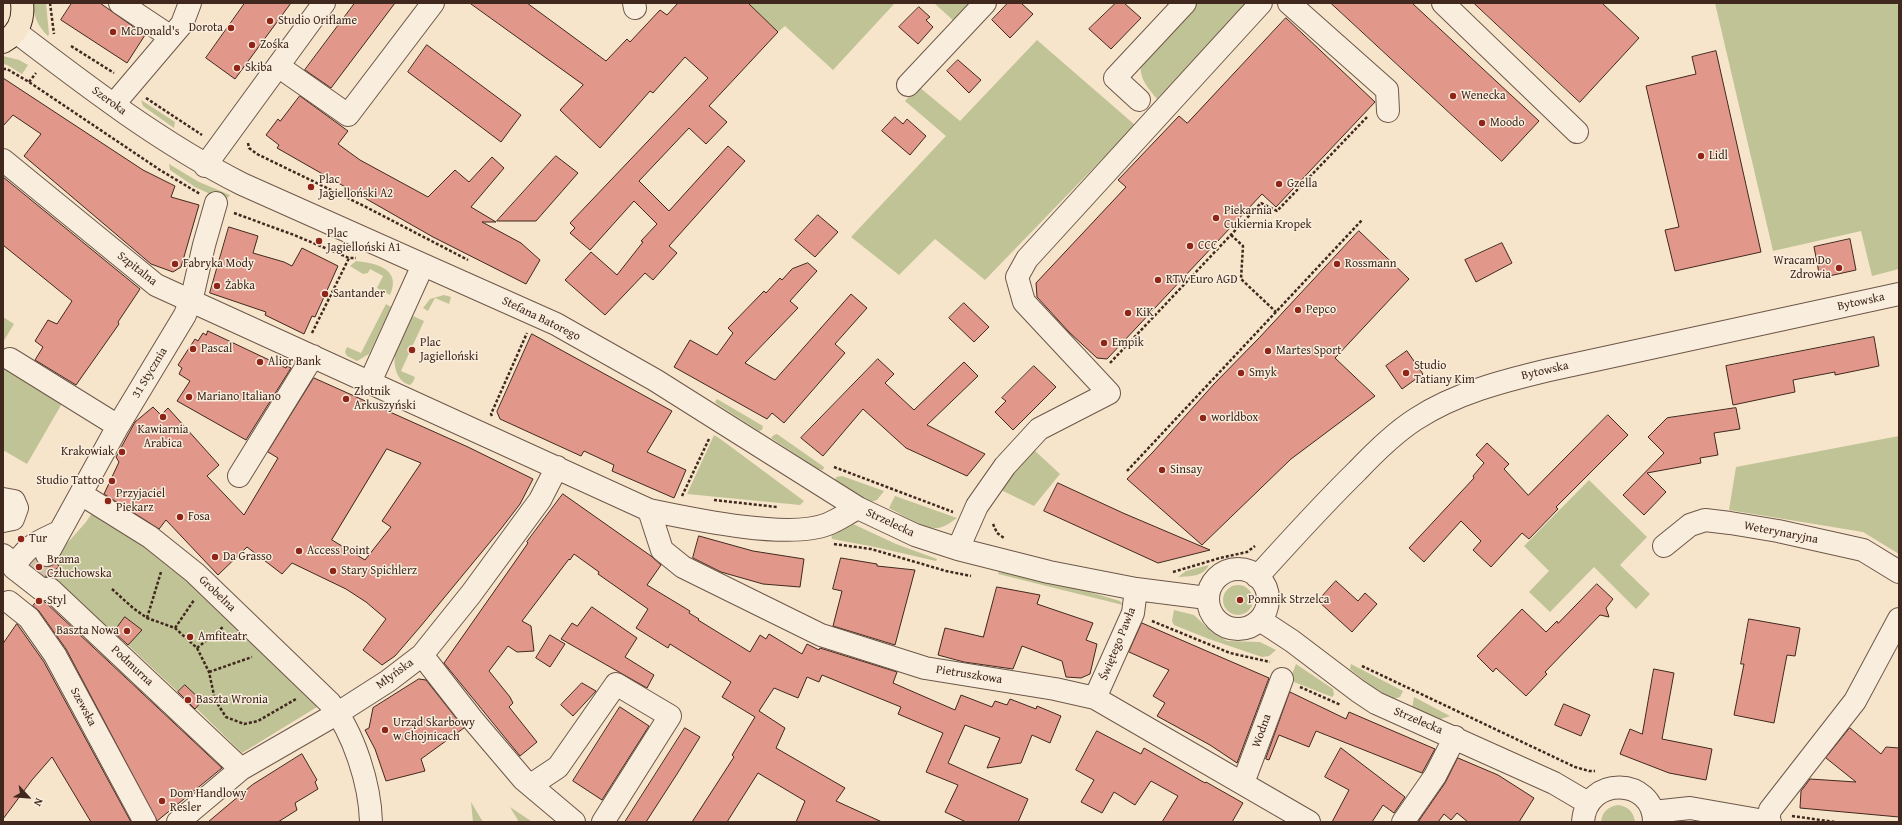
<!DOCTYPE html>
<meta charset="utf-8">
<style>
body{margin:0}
#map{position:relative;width:1902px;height:825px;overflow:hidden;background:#f6e5cb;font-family:"Gentium Book Plus",serif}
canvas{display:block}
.frame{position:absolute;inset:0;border:4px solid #41281e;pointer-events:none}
.north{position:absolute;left:8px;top:777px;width:40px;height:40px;-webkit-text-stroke:3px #f9eedd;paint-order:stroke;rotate:116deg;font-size:11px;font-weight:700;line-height:16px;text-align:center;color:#41281e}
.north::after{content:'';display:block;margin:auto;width:14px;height:18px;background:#41281e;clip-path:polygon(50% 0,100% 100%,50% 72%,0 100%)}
</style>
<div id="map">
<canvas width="1902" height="825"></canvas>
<div class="frame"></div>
<div class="north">N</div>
</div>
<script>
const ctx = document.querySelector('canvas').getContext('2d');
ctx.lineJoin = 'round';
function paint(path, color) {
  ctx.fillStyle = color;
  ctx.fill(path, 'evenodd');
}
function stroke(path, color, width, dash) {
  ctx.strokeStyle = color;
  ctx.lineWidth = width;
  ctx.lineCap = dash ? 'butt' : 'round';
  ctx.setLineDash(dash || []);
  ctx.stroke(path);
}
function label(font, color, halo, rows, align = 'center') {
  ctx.font = font + ' "Gentium Book Plus",serif';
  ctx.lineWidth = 3;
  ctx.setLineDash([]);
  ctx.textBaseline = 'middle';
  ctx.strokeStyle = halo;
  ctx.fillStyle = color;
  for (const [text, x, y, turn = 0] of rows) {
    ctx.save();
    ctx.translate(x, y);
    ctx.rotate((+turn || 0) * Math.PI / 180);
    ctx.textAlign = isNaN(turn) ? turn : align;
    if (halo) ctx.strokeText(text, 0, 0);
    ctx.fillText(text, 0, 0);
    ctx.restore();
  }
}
paint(new Path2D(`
 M32 3H46L49 34 48 36C37 26 35 17 32 3Z
 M747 3H895L833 70 785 26 778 32Z
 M934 3H971L955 22Z
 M1195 3H1246L1157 99C1147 87 1137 76 1142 60Z
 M1715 3H1896L1899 6V269L1872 276 1861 231 1773 251Z
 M1037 40 1135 125 985 280 935 239 899 275 851 237 946 136 905 101 918 86 960 121Z
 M3 56 19 60 28 65 22 74 7 65 3 64Z
 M141 100 175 122 174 128 143 106Z
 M169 164 199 182 230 195 225 201 195 187 170 170Z
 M356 261C376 263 402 269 390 295L377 288 383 276 370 269 368 273 363 274 350 266Z
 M444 295 451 297 449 304 435 298 428 311 423 308 430 299Z
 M386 304 391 307 369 354 357 361 347 356 345 352 347 347 361 353Z
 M413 316 424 321 401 371 415 377 413 382 410 385C397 382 393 366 395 354Z
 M3 317 14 324 3 342Z
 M3 363 64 400 27 464 3 450Z
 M717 399 763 426 762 430 759 431 717 404 715 402Z
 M777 434 824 467 823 470 818 469 771 438 774 435Z
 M714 435 719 438 804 501 800 505 687 494Z
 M1899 436V554L1863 532 1729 510 1736 467Z
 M1033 449 1060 474 1034 506 1001 490 1016 469Z
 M842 476 884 491 877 500 871 502 835 481 836 477Z
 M1589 480 1647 537 1620 565 1650 594 1636 609 1594 567 1550 612 1529 592 1549 571 1524 546Z
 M895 496 957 518C951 522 945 527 938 528 924 529 901 514 889 508Z
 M94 510 151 542 319 702 317 707 242 753 196 708 202 701 185 685 178 692 128 645 141 630 125 617 114 633 53 579 54 577 51 575 59 566 55 562 63 548 86 522Z
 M851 523 896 544 937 559 936 561 875 547 832 539 831 531Z
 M1209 565C1203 577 1191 576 1178 577L1186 571Z
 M999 572 1076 588 1120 601 1123 605 998 574Z
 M1223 600a15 15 0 1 1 30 0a15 15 0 1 1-30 0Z
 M1174 610 1194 615 1213 633 1227 641 1260 642 1276 650 1269 656 1262 657 1209 639 1174 625 1172 621Z
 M1296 664 1333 689 1334 695 1332 697 1294 682 1292 674Z
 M1351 664 1403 691 1400 697 1393 699 1372 687 1350 669Z
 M1414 697 1450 716 1441 719 1412 708Z
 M471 802 483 822H473Z
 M1619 805C1628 807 1634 812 1635 822H1601C1602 812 1608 806 1619 805Z
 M510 807 531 821 534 822H519Z`), '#c0c395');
const building = new Path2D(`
 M72 3H100L145 35 127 63 61 20Z
 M245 3H291L235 79 206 58Z
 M355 3H395L331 88 305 70Z
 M470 3H527L606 61 627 39 630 42 660 10 667 15 678 3H748L778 32 709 106 727 122 706 144 689 128 639 181 669 211 728 146 745 161 669 246 677 253 653 280 645 273 605 315 565 280 591 252 617 275 643 242 641 241 657 224 634 201 590 250 570 233 575 228 570 223 708 78 685 57 653 93 650 91 600 148 560 110 583 85Z
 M1008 3H1021L1033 14 1010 38 992 20Z
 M1116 3H1124L1141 18 1111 49 1089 29Z
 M1331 3H1412L1539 121 1502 161Z
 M1474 3H1602L1639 38 1580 102Z
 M919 7 930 17 926 20 933 27 918 44 899 27Z
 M1286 18 1375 102 1276 207 1262 194 1107 359 1097 358 1069 332 1037 297 1036 283 1126 187 1118 180 1179 116 1187 123Z
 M427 45 521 115 501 142 408 72Z
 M1716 51 1761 252 1675 271 1665 230 1679 227 1646 86 1696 74 1692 57Z
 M958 60 981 80 969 93 947 71Z
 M3 78 143 170 175 186 171 197 199 205 181 267 173 272 151 264 24 156 41 134 13 115 3 126Z
 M300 96 348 131 338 144 360 160 428 197 455 170 469 182 492 157 504 168 471 207 496 222H482L521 243 540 260 526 284 433 237 277 148 279 145 266 135 278 119 280 121Z
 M895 117 903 124 907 119 926 136 910 155 882 131Z
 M556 156 578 173 536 221H497Z
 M3 177 140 289 118 322 119 324 76 385 35 360 43 347 35 341 48 320 57 324 72 301 3 245Z
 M818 215 838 232 815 257 795 240Z
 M229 227 258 236 253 253 284 262 292 266 302 248 338 266 315 317 312 316 304 334 265 315 266 312 210 293Z
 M1359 231 1409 279 1335 358 1375 396 1291 459 1202 545 1127 479 1153 452 1214 384 1259 338Z
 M1850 239 1856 270 1820 278 1814 247Z
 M1502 243 1512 263 1476 282 1465 260Z
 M808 263 817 271 790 301 798 308 745 363 775 380 851 294 867 308 835 344 845 353 784 423 772 413 767 419 674 367 690 340 717 355 733 333 728 328 764 291 766 293 780 278 782 280 792 269Z
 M964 303 989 327 974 342 949 318Z
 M208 331 286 368 287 366 291 368 246 440 177 401 190 381 179 374 182 368 178 365 195 339 198 341 203 333 206 335Z
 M532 334 672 411 647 452 686 470 674 498 612 471 614 465 584 451 581 456 500 419 497 412Z
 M1874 337 1879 366 1835 375V372L1793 380 1795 392 1733 405 1726 366Z
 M1407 351 1423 374 1402 389 1386 366Z
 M878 359 894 374 885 383 914 410 964 362 978 376 927 425 985 454 967 476 906 448 863 409 823 456 801 438Z
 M1034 366 1056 387 1013 430 995 412 1006 401 1002 398Z
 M314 378 468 447 533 479 520 504 500 530 420 627 395 656 382 665 363 650 386 619 366 602 346 589 292 563 282 574 247 547 218 575 166 520 159 529 104 494 119 462 116 457 135 422 153 407 161 415 168 408 219 465 207 476 244 515 278 458 268 452ZM387 449 421 463 382 521 391 527 365 560 332 540Z
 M1736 408 1740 429 1714 433 1718 455 1700 458 1701 463 1647 473 1666 492 1644 515 1623 495 1664 453 1648 437 1667 418Z
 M1608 415 1628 435 1556 507 1558 509 1529 539 1522 533 1491 567 1473 550 1481 541 1461 521 1424 562 1409 548 1474 478 1473 476 1484 463 1476 455 1487 443 1509 464 1504 469 1528 495Z
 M1058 483 1123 513 1210 550 1158 563 1044 511Z
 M563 494 651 556 661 565 647 585 690 611 689 613 699 619 698 620 750 652 760 635 766 639 769 634 802 654 807 644 819 650 820 648 897 672 893 683 955 710 961 695 992 707 995 701 1007 705 1010 699 1036 709 1037 706 1061 716 1050 743 1032 735 1021 763 987 768 1000 738 965 725 948 763 1028 799 1018 822H966L945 812 958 785 926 772 943 733 898 714 901 707 822 675 819 682 807 677 798 698 774 688 759 711 785 728 776 748 845 788 836 801 882 822H796L805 801 758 773 727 822H692L734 757 732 755 755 717 722 697 731 682 670 644 668 648 636 628 648 609 598 574 599 572 574 554 570 560 569 559 522 621 531 626 534 651 517 652 508 646 489 671 510 697 513 703 509 707 537 742 520 756 444 663 512 566 528 543 527 542Z
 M699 536 753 551 804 559 800 587 763 584 721 572 693 558Z
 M841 558 877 564V566L915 570 895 645 833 626 842 591 833 589Z
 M36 559 41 566 48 567 56 563 59 566 51 575 54 578 45 576 30 565Z
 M1336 581 1358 601 1365 593 1377 604 1352 632 1318 601Z
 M1597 584 1613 599 1606 608 1609 617 1600 615 1545 672 1547 674 1526 696 1496 668 1493 672 1477 656 1522 609 1546 632 1557 621 1558 623Z
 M997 587 1040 595 1037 604 1093 623 1086 640 1097 644 1090 674 1081 678 1066 677 1062 661 1022 646 1013 669 964 662 938 655 945 628 983 637Z
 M38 600 45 602 222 768 157 821 66 649 39 611 33 606Z
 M592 607 637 638 625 657 654 675 647 688 561 639 572 623 577 626Z
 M125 617 142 630 128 645 114 632Z
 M1749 619 1800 628 1795 656 1787 655 1774 723 1734 715 1744 664H1741Z
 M1142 623 1269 678 1237 763 1210 745 1157 716 1165 703 1153 696 1169 670 1129 652Z
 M17 624 44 662 131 822H91L52 757 32 780 3 819V644Z
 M550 635 565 644 550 667 536 658Z
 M1654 669 1674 673 1662 739 1712 749 1706 780 1669 773 1620 754 1630 729 1642 734Z
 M419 679 426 680 464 728 421 759 425 771 386 781 375 749 365 730 369 728 373 708Z
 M582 683 596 691 573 716 561 705Z
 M185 685 202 701 195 709 178 692Z
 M1290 692 1346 719 1349 712 1435 749 1422 773 1316 731 1309 747 1279 735 1269 760 1266 759Z
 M1564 704 1590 715 1581 736 1555 725Z
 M620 707 649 726 602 800 573 781Z
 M685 728 700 737 677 774 646 822H625Z
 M1850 728 1881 754 1886 747 1899 748V817L1800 808 1801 791 1810 779 1856 782 1826 758Z
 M1097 731 1141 754 1144 748 1205 783 1206 782 1243 803 1232 822H1162L1178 796 1151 781 1135 805 1114 792 1102 813 1081 802 1094 780 1076 770Z
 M1341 748 1405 797 1394 813 1383 805 1372 822H1332L1349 790 1325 777Z
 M302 754 317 780 315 782 318 789 295 803 297 810 278 822H208L252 785Z
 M1458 758 1498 775 1534 798 1519 822H1468L1457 813 1451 820 1444 814 1438 822H1418L1445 783Z`);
paint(building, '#e1988a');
stroke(building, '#41281e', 1);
stroke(new Path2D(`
 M29 579 47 555`), '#d2bfa8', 22, [22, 11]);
const minor = new Path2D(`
 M120 3 171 37
 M634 3 635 8
 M1289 3 1387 90 1388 111
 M1443 3 1577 132
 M16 32C88 87 161 143 242 184L556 324 655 380 858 508 915 535 958 549 1049 572 1136 589 1207 598
 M278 66 348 115 433 3
 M908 85 985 3
 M1139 100 1115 78 1185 3
 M114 104 182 24 190 3
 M3 160 156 285 649 510C692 519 789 540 828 524 838 520 848 513 858 508
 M205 166 324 3
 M10 359 118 426
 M370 382 423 265
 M239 476 313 356
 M81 494 150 537 195 573 330 703C354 733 370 784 371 822
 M3 499 14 501 17 508 13 519 3 521
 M649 510 662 550 683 567 821 635 925 668 1055 689 1095 698 1309 822
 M1664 546 1690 525 1705 520 1730 523 1778 531 1863 550 1899 572
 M958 549 977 506 1005 466 1039 429 1109 393 1024 302 1017 277 1027 259 1261 3
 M3 555 9 560 14 568 41 589H50L241 769
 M47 555 118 426 185 315 193 293 204 245 216 203
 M14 568C25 546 38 542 59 532
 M1208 599a30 30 0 1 1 60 0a30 30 0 1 1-60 0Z
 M1257 577C1290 541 1322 505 1357 471 1375 452 1394 433 1416 419 1456 393 1503 381 1549 370L1899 294
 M9 602 29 618 55 655 145 822
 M1260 620 1292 641 1358 691 1376 703 1554 783 1588 803
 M422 655 472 719 523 779 574 822
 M1095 698 1133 613 1136 589
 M1243 783 1282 679
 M531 785 558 767 616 684 670 716 603 822
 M1653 812 1690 808 1770 822
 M178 822 241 769 338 713 388 681 422 655 471 594 540 500 557 467
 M1403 822 1435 776 1455 737
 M1583 822C1586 775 1654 777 1654 822
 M1768 822 1770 810 1855 701 1899 619`);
const major = new Path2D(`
 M3 42C18 34 24 20 22 3`);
stroke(minor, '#6e5749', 24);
stroke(major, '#41281e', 24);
stroke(new Path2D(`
 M50 3 54 34
 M71 46 114 73
 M3 69H7L29 82 160 170 200 194
 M29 82 36 73
 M146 98 202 135
 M248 143 249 148 257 154 364 206 468 260
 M234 213 294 235 349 258H356
 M1231 235 1243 246 1241 279 1276 312
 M312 333 349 258
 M1110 363 1261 203 1277 211 1368 116
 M492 416 491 414 527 333
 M834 467 953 512
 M1127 471 1362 220
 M682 496 709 439
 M714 500 777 507
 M993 524 997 533 1004 538
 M834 544 871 549 946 571 971 576
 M1173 572 1220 558 1247 552 1255 546
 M112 589 133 608 147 618 175 628 197 648 209 672 215 700 226 717 244 724 258 721 296 699
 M147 618 161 572
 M1152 621 1230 653 1270 662
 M175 628 194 600
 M197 648 223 627
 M1362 666 1575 767 1589 771H1595
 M209 672 252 657
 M1300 687 1341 705
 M1792 816 1835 822`), '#41281e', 2.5, [3, 2]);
stroke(minor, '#f9eedd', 22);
stroke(major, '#f6e5cb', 22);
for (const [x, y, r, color] of [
 [270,21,4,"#8f2418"],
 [231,28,4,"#8f2418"],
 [113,32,4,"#8f2418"],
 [252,45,4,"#8f2418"],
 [237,68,4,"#8f2418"],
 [1453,96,4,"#8f2418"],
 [1482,123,4,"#8f2418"],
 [1701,156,4,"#8f2418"],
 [1279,184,4,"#8f2418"],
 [311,187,4,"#8f2418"],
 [1216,218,4,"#8f2418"],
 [319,241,4,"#8f2418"],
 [1190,246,4,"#8f2418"],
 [175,264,4,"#8f2418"],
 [1337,264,4,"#8f2418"],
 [1839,268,4,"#8f2418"],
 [1158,280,4,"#8f2418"],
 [217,286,4,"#8f2418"],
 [325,294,4,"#8f2418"],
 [1298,310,4,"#8f2418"],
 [1128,313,4,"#8f2418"],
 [1104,343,4,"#8f2418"],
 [193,349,4,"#8f2418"],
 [412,350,4,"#8f2418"],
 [1268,351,4,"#8f2418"],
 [260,362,4,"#8f2418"],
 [1241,373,4,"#8f2418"],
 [1406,373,4,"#8f2418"],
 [189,397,4,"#8f2418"],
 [346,399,4,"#8f2418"],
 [163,417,4,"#8f2418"],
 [1203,418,4,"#8f2418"],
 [122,452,4,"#8f2418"],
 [1162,470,4,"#8f2418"],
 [112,481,4,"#8f2418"],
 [108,501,4,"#8f2418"],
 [180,517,4,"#8f2418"],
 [21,539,4,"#8f2418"],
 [299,551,4,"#8f2418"],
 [215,557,4,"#8f2418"],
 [39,567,4,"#8f2418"],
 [333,571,4,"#8f2418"],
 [1240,600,4,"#8f2418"],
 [39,601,4,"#8f2418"],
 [127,631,4,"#8f2418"],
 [190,637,4,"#8f2418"],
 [188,700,4,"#8f2418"],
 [385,730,4,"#8f2418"],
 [162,801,4,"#8f2418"]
]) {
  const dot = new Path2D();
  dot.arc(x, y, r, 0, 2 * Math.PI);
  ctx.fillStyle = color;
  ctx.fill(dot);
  stroke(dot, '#f9eedd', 1.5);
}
label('12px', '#41281e', '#f9eedd', [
 ["Studio Oriflame",278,21],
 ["Dorota",223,28,"right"],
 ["McDonald's",121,32],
 ["Zośka",260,45],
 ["Skiba",245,68],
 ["Wenecka",1461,96],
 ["Moodo",1490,123],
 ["Lidl",1709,156],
 ["Plac",319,180],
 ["Jagielloński A2",319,194],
 ["Gzella",1287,184],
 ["Piekarnia",1224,211],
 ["Cukiernia Kropek",1224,225],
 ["Plac",327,234],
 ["Jagielloński A1",327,248],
 ["CCC",1198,246],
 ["Wracam Do",1831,261,"right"],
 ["Zdrowia",1831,275,"right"],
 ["Fabryka Mody",183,264],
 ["Rossmann",1345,264],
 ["RTV Euro AGD",1166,280],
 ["Żabka",225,286],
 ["Santander",333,294],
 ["Pepco",1306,310],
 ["KiK",1136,313],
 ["Plac",420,343],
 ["Jagielloński",420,357],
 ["Empik",1112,343],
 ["Pascal",201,349],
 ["Martes Sport",1276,351],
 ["Alior Bank",268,362],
 ["Studio",1414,366],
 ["Tatiany Kim",1414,380],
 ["Smyk",1249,373],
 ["Złotnik",354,392],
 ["Arkuszyński",354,406],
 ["Mariano Italiano",197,397],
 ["worldbox",1211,418],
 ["Kawiarnia",163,430,"center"],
 ["Arabica",163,444,"center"],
 ["Krakowiak",114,452,"right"],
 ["Sinsay",1170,470],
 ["Studio Tattoo",104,481,"right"],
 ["Przyjaciel",116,494],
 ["Piekarz",116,508],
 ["Fosa",188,517],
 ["Tur",29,539],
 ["Access Point",307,551],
 ["Da Grasso",223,557],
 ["Brama",47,560],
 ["Człuchowska",47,574],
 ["Stary Spichlerz",341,571],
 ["Pomnik Strzelca",1248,600],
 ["Styl",47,601],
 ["Baszta Nowa",119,631,"right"],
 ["Amfiteatr",198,637],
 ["Baszta Wronia",196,700],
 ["Urząd Skarbowy",393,723],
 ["w Chojnicach",393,737],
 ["Dom Handlowy",170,794],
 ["Resler",170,808]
], 'left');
label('12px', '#41281e', '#f9eedd', [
 ["Szeroka",109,101,36],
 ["Szpitalna",137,269,38],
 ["Bytowska",1861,302,-12],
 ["Stefana Batorego",541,319,26],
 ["Bytowska",1545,371,-13],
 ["31 Stycznia",150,373,-59],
 ["Strzelecka",890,523,25],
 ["Weterynaryjna",1781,533,11],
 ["Grobelna",217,594,44],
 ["Świętego Pawła",1118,644,-68],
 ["Podmurna",132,666,43],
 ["Młyńska",395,674,-36],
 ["Pietruszkowa",969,675,9],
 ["Szewska",83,707,62],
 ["Strzelecka",1418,721,23],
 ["Wodna",1262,731,-70]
]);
</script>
